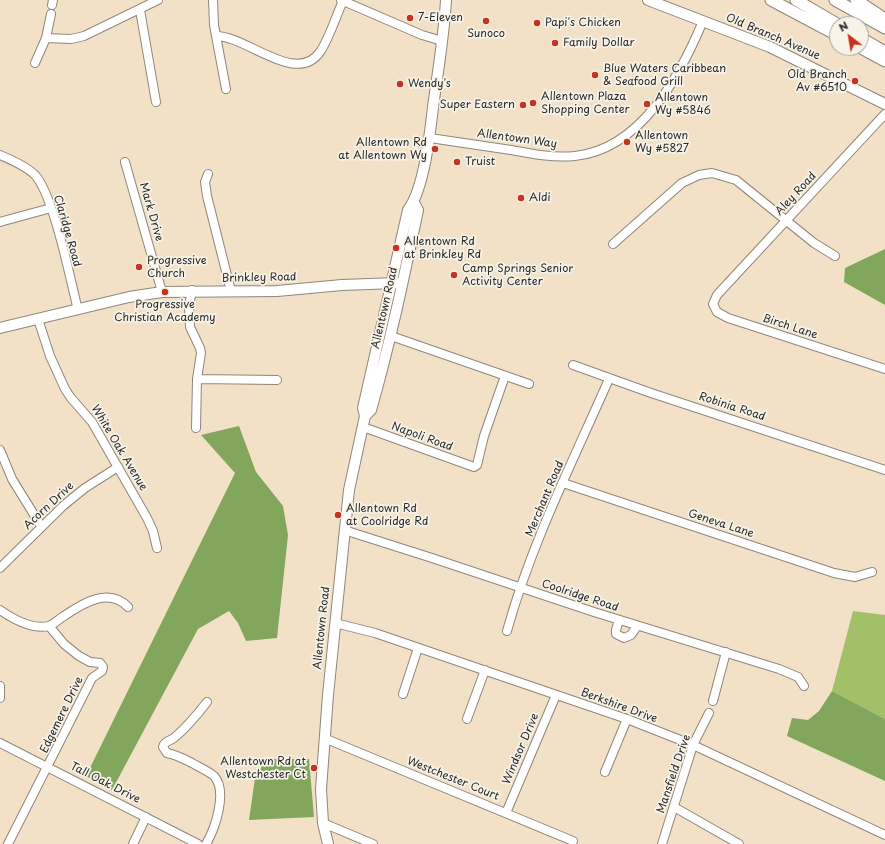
<!DOCTYPE html>
<style>
body{margin:0}
#map{position:relative;width:885px;height:844px;overflow:hidden;background:#f3e1c7;font-family:"Playpen Sans",sans-serif}
canvas{display:block}
.north{position:absolute;left:829px;top:16px;width:40px;height:40px;box-sizing:border-box;background:#f7f3e8;border:1px solid #a5a39c;border-radius:50%;rotate:329deg;font-size:11px;font-weight:700;line-height:16px;text-align:center;color:#2b2b2b}
.north::after{content:'';display:block;margin:auto;width:14px;height:18px;background:#c8321e;clip-path:polygon(50% 0,100% 100%,50% 72%,0 100%)}
</style>
<div id="map">
<canvas width="885" height="844"></canvas>
<div class="north">N</div>
</div>
<script>
const ctx = document.querySelector('canvas').getContext('2d');
ctx.lineJoin = 'round';
function paint(path, color) {
  ctx.fillStyle = color;
  ctx.fill(path, 'evenodd');
}
function stroke(path, color, width, dash) {
  ctx.strokeStyle = color;
  ctx.lineWidth = width;
  ctx.lineCap = dash ? 'butt' : 'round';
  ctx.setLineDash(dash || []);
  ctx.stroke(path);
}
function label(font, color, halo, rows, align = 'center') {
  ctx.font = font + ' "Playpen Sans",sans-serif';
  ctx.lineWidth = 3.5;
  ctx.setLineDash([]);
  ctx.textBaseline = 'middle';
  ctx.strokeStyle = halo;
  ctx.fillStyle = color;
  for (const [text, x, y, turn = 0] of rows) {
    ctx.save();
    ctx.translate(x, y);
    ctx.rotate((+turn || 0) * Math.PI / 180);
    ctx.textAlign = isNaN(turn) ? turn : align;
    if (halo) ctx.strokeText(text, 0, 0);
    ctx.fillText(text, 0, 0);
    ctx.restore();
  }
}
paint(new Path2D(`
 M853 611 885 615V719L832 691Z`), '#a2c068');
paint(new Path2D(`
 M885 249V305L844 282 845 268Z
 M239 426 256 472 283 506 288 535 277 638 246 641 238 623 229 611 198 629 112 790 86 776 235 473 201 435Z
 M832 691 885 719V781L787 736 792 718 808 720 819 711Z
 M266 759H309L314 817 249 820 255 778Z`), '#81a65c');
const minor = new Path2D(`
 M213 0 214 25 226 89
 M341 0 422 35 442 41
 M52 5 53 0
 M140 10 156 102
 M216 36C247 36 296 86 320 52 329 39 336 16 343 1
 M46 38 71 39 84 36 158 0
 M35 63 46 38 51 14
 M885 114 717 295 713 304 717 312 728 318 885 369
 M430 138C457 142 484 146 511 150 532 154 553 158 575 156 641 149 680 76 703 21
 M0 155C12 160 26 166 35 175 54 196 70 279 78 310
 M125 162 162 292
 M208 174 205 182 207 196 231 291
 M0 222 51 208
 M613 244 682 183 699 175 712 173 736 180 814 243 835 256
 M192 290 189 306 190 327 200 348 201 353 197 379 196 428
 M38 319 50 356 65 389 71 398 92 422 147 518 153 531 157 548
 M391 336 529 384
 M573 365 651 393 885 470
 M197 379 277 380
 M363 427 474 467 477 465 484 436 505 376
 M0 450 12 479 41 526
 M563 483 834 573 855 577 872 572
 M344 530 432 558 594 612 779 669 798 677 804 686
 M0 568 64 505 85 488 118 467
 M0 610C13 619 32 630 49 626 54 624 59 619 64 616 83 603 109 587 128 607
 M619 620 616 630V634L624 638 631 635 637 626
 M335 623 375 633 627 719 693 745 885 835
 M507 631C531 544 573 461 609 379
 M403 694 418 648
 M0 698V686
 M713 701 726 652
 M467 719 485 670
 M324 738 573 841
 M0 743 198 844
 M605 772 627 719
 M674 807 739 844
 M506 813 556 695
 M323 823 373 844
 M8 844 92 678 102 671 103 667 100 663 90 662 79 656 64 644 49 626
 M133 844 146 817
 M206 844C215 829 228 791 214 776 208 771 199 767 192 763 184 759 177 755 167 753L163 747C164 741 170 741 174 738 187 727 197 715 207 702
 M662 844 693 745 709 713`);
const major = new Path2D(`
 M648 0 770 47 885 104
 M0 328 129 297 162 292 277 291 342 285 397 283
 M365 416 363 408 408 210C424 189 430 134 433 107 438 71 444 36 446 0
 M328 844 323 823 321 789 328 695 349 490 365 416 371 410C390 344 404 277 418 210L414 203`);
const highway = new Path2D(`
 M771 0 837 35
 M796 0 837 24
 M835 0 885 28
 M856 0 885 19
 M861 38 885 52
 M861 48 885 61`);
stroke(minor, '#8f8679', 10);
stroke(major, '#8f8679', 12);
stroke(highway, '#8f8679', 13);
stroke(minor, '#fff', 8);
stroke(major, '#fff', 10);
stroke(highway, '#fff', 11);
for (const [x, y, r, color] of [
 [410,18,4,"#c8321e"],
 [486,21,4,"#c8321e"],
 [537,23,4,"#c8321e"],
 [555,43,4,"#c8321e"],
 [595,75,4,"#c8321e"],
 [855,81,4,"#c8321e"],
 [400,84,4,"#c8321e"],
 [533,103,4,"#c8321e"],
 [647,104,4,"#c8321e"],
 [523,105,4,"#c8321e"],
 [627,142,4,"#c8321e"],
 [435,149,4,"#c8321e"],
 [457,162,4,"#c8321e"],
 [521,198,4,"#c8321e"],
 [396,248,4,"#c8321e"],
 [139,267,4,"#c8321e"],
 [454,275,4,"#c8321e"],
 [165,292,4,"#c8321e"],
 [338,515,4,"#c8321e"],
 [314,768,4,"#c8321e"]
]) {
  const dot = new Path2D();
  dot.arc(x, y, r, 0, 2 * Math.PI);
  ctx.fillStyle = color;
  ctx.fill(dot);
  stroke(dot, '#f7f3e8', 1.5);
}
label('11px', '#2b2b2b', '#f7f3e8', [
 ["7-Eleven",418,18],
 ["Papi's Chicken",545,23],
 ["Sunoco",486,34,"center"],
 ["Family Dollar",563,43],
 ["Blue Waters Caribbean",603,69],
 ["& Seafood Grill",603,82],
 ["Old Branch",847,75,"right"],
 ["Av #6510",847,88,"right"],
 ["Wendy's",408,84],
 ["Allentown Plaza",541,97],
 ["Shopping Center",541,110],
 ["Allentown",655,98],
 ["Wy #5846",655,111],
 ["Super Eastern",515,105,"right"],
 ["Allentown",635,136],
 ["Wy #5827",635,149],
 ["Allentown Rd",427,143,"right"],
 ["at Allentown Wy",427,156,"right"],
 ["Truist",465,162],
 ["Aldi",529,198],
 ["Allentown Rd",404,242],
 ["at Brinkley Rd",404,255],
 ["Progressive",147,261],
 ["Church",147,274],
 ["Camp Springs Senior",462,269],
 ["Activity Center",462,282],
 ["Progressive",165,305,"center"],
 ["Christian Academy",165,318,"center"],
 ["Allentown Rd",346,509],
 ["at Coolridge Rd",346,522],
 ["Allentown Rd at",306,762,"right"],
 ["Westchester Ct",306,775,"right"]
], 'left');
label('11px', '#2b2b2b', '#f7f3e8', [
 ["Old Branch Avenue",773,37,23],
 ["Allentown Way",517,139,8],
 ["Aley Road",796,194,-47],
 ["Mark Drive",151,212,74],
 ["Claridge Road",67,231,74],
 ["Brinkley Road",259,278,-1],
 ["Allentown Road",385,308,-77],
 ["Birch Lane",790,327,18],
 ["Robinia Road",732,407,18],
 ["Napoli Road",422,437,20],
 ["White Oak Avenue",119,448,59],
 ["Merchant Road",545,499,-67],
 ["Acorn Drive",49,506,-43],
 ["Geneva Lane",721,524,18],
 ["Coolridge Road",580,596,18],
 ["Allentown Road",322,628,-84],
 ["Berkshire Drive",619,706,20],
 ["Edgemere Drive",62,715,-64],
 ["Windsor Drive",521,749,-67],
 ["Mansfield Drive",674,774,-71],
 ["Westchester Court",453,779,22],
 ["Tall Oak Drive",105,783,27]
]);
</script>
